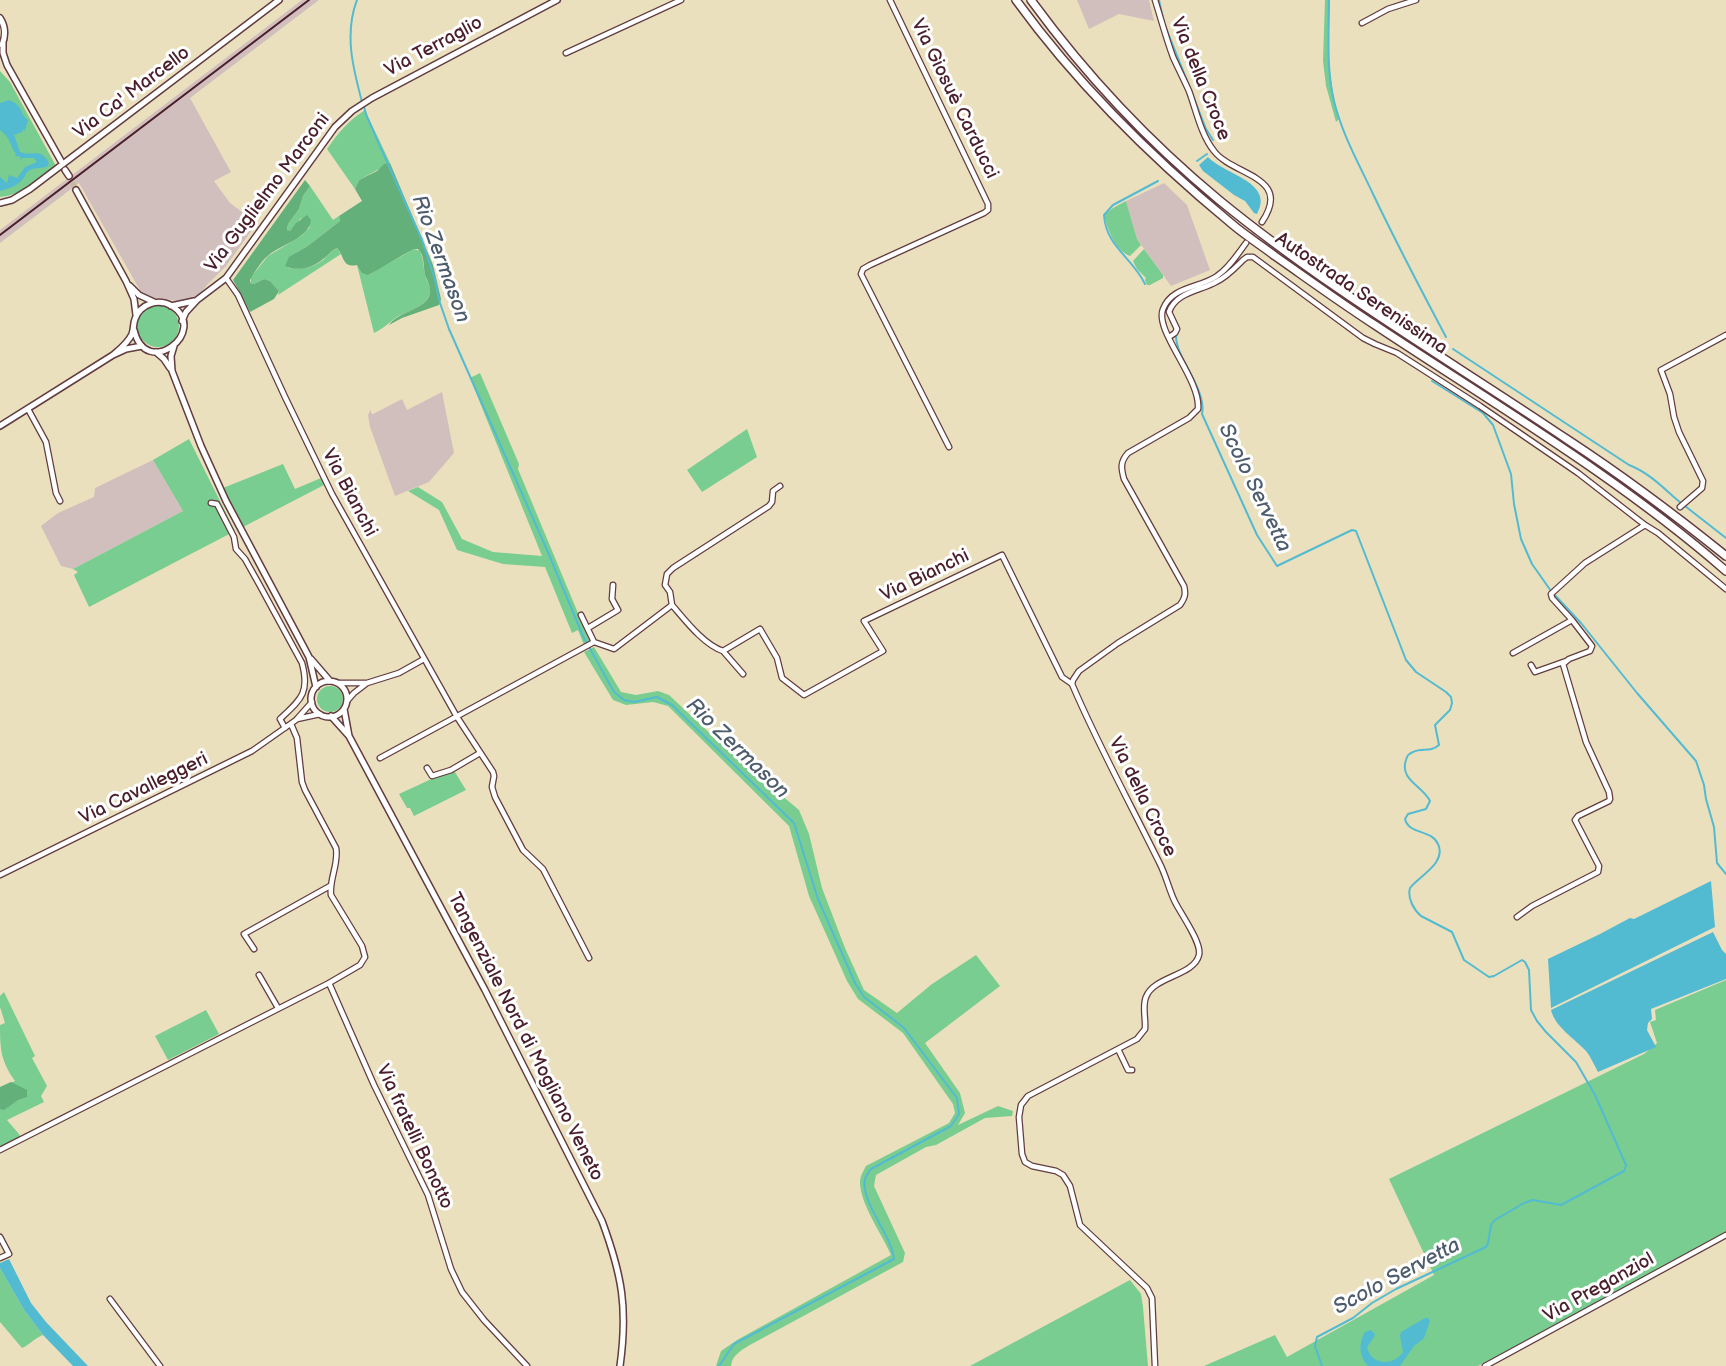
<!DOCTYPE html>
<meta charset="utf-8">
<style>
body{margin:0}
canvas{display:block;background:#eae0be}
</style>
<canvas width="1726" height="1366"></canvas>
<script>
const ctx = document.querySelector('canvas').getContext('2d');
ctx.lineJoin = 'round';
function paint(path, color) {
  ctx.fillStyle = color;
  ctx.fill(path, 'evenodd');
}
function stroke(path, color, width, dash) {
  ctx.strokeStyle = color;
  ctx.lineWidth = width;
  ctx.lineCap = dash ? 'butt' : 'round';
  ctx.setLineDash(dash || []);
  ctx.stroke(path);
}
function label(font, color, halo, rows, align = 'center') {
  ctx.font = font + ' "Balsamiq Sans",sans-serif';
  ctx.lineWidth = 6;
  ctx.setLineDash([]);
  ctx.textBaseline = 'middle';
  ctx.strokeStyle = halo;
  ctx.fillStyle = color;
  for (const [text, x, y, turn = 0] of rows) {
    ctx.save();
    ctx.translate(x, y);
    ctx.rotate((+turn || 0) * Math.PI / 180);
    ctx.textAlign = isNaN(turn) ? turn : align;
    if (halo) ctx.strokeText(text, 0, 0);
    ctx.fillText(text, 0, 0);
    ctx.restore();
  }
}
paint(new Path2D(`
 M302 0H319L190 98 231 172 214 181 230 203 257 223 226 266 207 285 199 295 187 302H180L162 298H149L141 292 79 183 0 243V230Z
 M1077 0H1149L1154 21 1119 14 1089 29Z
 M1164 183 1187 205 1210 270 1171 286 1137 239 1126 201Z
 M442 392 454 453 429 482 395 496 370 427 368 415 371 409V413L373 414 402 399 407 410Z
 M153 460 183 511 73 569 61 566 41 526 58 513 94 497 95 488Z`), '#d1bfbd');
paint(new Path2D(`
 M1325 0H1329C1327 41 1328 80 1339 119L1336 122 1326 86 1323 61Z
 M0 71 10 82 56 166C39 179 22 195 0 197Z
 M365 110 390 163 359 180 355 189 327 149C338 133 349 120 365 110Z
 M310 186 333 220 339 216 340 221 309 245 297 252 288 268C301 270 312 268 323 260 328 255 330 252 337 248L341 254 278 295 279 291 270 281 264 279 254 284H251V277L268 256 301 236 310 227 301 218 290 231H287L288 224 299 209 303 196Z
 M1126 201 1137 239 1141 245 1130 256C1115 250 1108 230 1104 215L1113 208Z
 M414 249 420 251C424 260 423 269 426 278 427 281 430 286 430 289 431 305 408 311 397 317 389 322 385 328 374 333L357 265 368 275Z
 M1144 249 1163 275V278L1150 285H1147L1145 280 1146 278 1137 269 1133 261Z
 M137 326a21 21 0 1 1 42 0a21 21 0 1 1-42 0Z
 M480 373 519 464 518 469 590 642 584 645 578 630 572 633 545 567 503 564 457 550 439 510 408 491 418 487 442 502 462 539 493 552 542 556 470 378Z
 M747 429 757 457 702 492 687 470Z
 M189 439 235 531 89 607 74 575 78 572 73 569 183 511 153 460Z
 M283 464 295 489 321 478 324 485 243 527 223 488Z
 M594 647 621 692 636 695 658 691 669 695 731 753 799 810 809 834 822 888 845 948 864 990 897 1013 932 984 976 955 1000 986 925 1043 960 1093 965 1113 958 1125 998 1106 1013 1111 1012 1116 985 1118 936 1145 926 1147 876 1175 874 1186 905 1253 903 1262 748 1346C740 1351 732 1356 731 1366H716L721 1351 737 1340 891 1255C882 1234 860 1204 860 1182 860 1176 864 1170 866 1166L949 1123 955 1113 953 1104 903 1033 858 999 847 981 809 896 789 826 668 706 653 702 626 705 613 700 584 652Z
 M317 699a13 13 0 1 1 26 0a13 13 0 1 1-26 0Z
 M453 769 466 790 414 816 410 808H407L399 794Z
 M1726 980V1235L1478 1366H1204L1275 1335 1287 1357 1434 1275 1389 1179 1644 1054 1657 1043 1650 1022 1656 1020 1655 1010Z
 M4 992 35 1056 32 1058 47 1086 41 1096 44 1102 7 1120 19 1134 21 1138 0 1148V1088L15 1081C1 1061 0 1050 0 1025L5 1023 0 1007V996Z
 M206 1010 219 1034 168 1060 155 1036Z
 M0 1268 24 1310 43 1335C33 1339 31 1344 22 1348L0 1322Z
 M1130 1280 1141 1294 1143 1307 1148 1366H970Z`), '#7acd90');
paint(new Path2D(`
 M390 163 433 265 441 299 439 305 402 318 389 325C398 311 430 309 430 291 430 285 427 280 425 275 423 265 425 256 418 249H414C398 257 384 267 368 275L362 273 357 265C342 268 345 257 337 248 330 251 329 255 323 259 313 268 297 272 285 266L289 257 309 245 340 221 339 216 362 201 355 189 359 180 377 171 384 164Z
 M305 180 310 186 303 196 299 209 288 224 287 230 290 231 296 223 307 215 311 220C309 238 283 244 270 254 262 260 255 271 250 280L251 284H254L264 279 270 281 279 291 274 299 250 312 233 280Z
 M11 1082 27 1090V1097L18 1100 4 1110 0 1109V1087Z`), '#63b07a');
paint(new Path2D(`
 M9 100C24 106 19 113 28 120L25 131 24 129 22 132 14 135 20 152C33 157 40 147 49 163L48 166C42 169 36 167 30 170 25 173 26 176 22 180 16 187 9 188 0 191V177L7 183 9 175 17 178 25 167 37 162 34 158H23L20 160 21 157 15 156 16 154C9 144 12 140 0 130V103Z
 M1208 157C1225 175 1275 182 1257 214L1254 213 1245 201 1234 195 1203 171 1199 165Z
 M1711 881 1715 927 1551 1008 1548 959 1600 934 1630 918 1634 919Z
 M1713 932 1722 950 1726 954V979L1651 1009 1652 1019 1648 1023 1647 1030 1656 1047 1598 1072C1594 1065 1591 1057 1586 1051 1575 1039 1555 1027 1551 1010Z
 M9 1259 31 1303 46 1322 88 1366H73L43 1335 24 1310 0 1268V1263Z
 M1425 1318H1428L1430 1321 1424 1338 1414 1346 1400 1366H1368C1359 1357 1358 1343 1365 1332L1371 1330 1375 1334 1374 1337 1367 1347C1371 1366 1394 1366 1403 1352L1400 1336 1401 1332Z`), '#53bbd1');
stroke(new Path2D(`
 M357 0C344 34 353 68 362 102
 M1159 0 1164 23 1190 88
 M1329 0C1329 33 1326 68 1334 101 1342 134 1359 164 1373 194 1396 242 1421 290 1446 337
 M1192 93 1206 129 1213 140
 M364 107 367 117 422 240 435 280 440 303 449 329 547 550 583 636 614 692 624 700 634 702 657 697 672 705 794 823 818 899 855 983 864 997 894 1020 904 1028 957 1098 959 1114 951 1126 871 1169C870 1170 866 1177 865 1179 860 1201 892 1236 894 1259L734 1344 719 1366
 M1197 161 1207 154
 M1145 284C1133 258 1106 247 1104 215L1113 205 1158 181
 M1176 336C1176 359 1207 389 1202 414L1257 535 1277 566 1352 530 1356 531 1406 660 1416 672 1446 692 1451 697 1452 703 1450 710 1435 725 1439 745C1430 753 1422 747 1413 752 1408 754 1407 756 1406 760 1399 780 1423 786 1430 801L1426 809 1408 814 1405 819C1409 835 1431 829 1438 844 1447 863 1419 876 1410 888 1407 898 1414 910 1421 916L1452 932 1464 960 1489 977 1494 976 1522 960 1525 962 1529 970 1531 1010 1537 1021 1546 1032 1576 1062 1595 1095 1626 1165 1624 1171 1561 1205 1533 1200 1524 1203 1495 1220 1491 1225 1488 1243 1486 1247 1396 1289 1372 1303 1353 1318 1317 1337 1315 1346 1322 1366
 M1453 349 1629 465C1650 473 1664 489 1681 503
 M1432 381 1483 413 1493 425 1511 474 1514 504 1521 539 1532 564 1551 591 1581 623 1637 693 1696 761 1704 785 1706 799 1714 827 1717 863 1726 874
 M1685 506 1726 538`), '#53bbd1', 2);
stroke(new Path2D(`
 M1248 240 1262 222`), '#cab9a1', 4.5, [4.5, 2]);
stroke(new Path2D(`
 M69 176 76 190`), '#cab9a1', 5, [5, 2.5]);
const minor = new Path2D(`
 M890 0 988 204V210L984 213 870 265 863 269 861 274 949 447
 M1155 0C1161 19 1166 38 1173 57 1178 68 1184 80 1189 91 1196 110 1201 135 1214 151 1233 176 1293 176 1262 222
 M1362 23 1388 9 1416 0
 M566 53 681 0
 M226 278 238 295 285 397 332 494 457 717 493 772 494 776 492 787 495 797 523 850 543 869 589 958
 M1169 337 1175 333 1177 329 1169 312C1176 292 1200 291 1216 282 1227 277 1235 268 1243 260L1247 257H1253L1363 338 1375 344 1397 353 1480 406 1578 473 1645 525
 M28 409 46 442 56 493 60 501
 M211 503 217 504 234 537 236 549 245 559 259 584 302 663C310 693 301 699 280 719L285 728
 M1680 507 1702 488 1703 481 1679 432 1674 417 1670 394 1661 370 1726 335
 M672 605 670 592 665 585 667 574 673 568 769 506 772 502 773 491 780 486
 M581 615 594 642
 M588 628 618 610 612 599 613 585
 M723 651 743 674
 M1513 653 1572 620
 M1531 665 1535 672 1566 661
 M338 683H367L354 693 347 701
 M367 683 399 673 424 659
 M297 719 320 714
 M291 724 297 738 302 782 305 790 336 848C339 864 329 879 331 895L362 946 365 957 360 965 329 983 374 1085 428 1195 451 1269 462 1292 484 1320 527 1366
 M380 758 594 642 614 649 672 605C685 620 704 645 723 651L760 629 777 658 782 678 804 695 883 651 864 621 1002 555 1062 677 1072 684
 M427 768 432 776 451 770 480 753
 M0 875 252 751 296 720 312 702
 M1517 917 1532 906 1598 872 1599 866 1575 820 1578 816 1609 801 1610 799 1609 792 1586 742 1563 664 1569 659 1590 651 1592 646 1572 620 1552 598 1551 594 1585 563 1645 525 1658 533 1726 589
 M254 949 244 934 330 886
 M259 975 278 1008
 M1118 1049 1128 1070H1132
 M0 1150 329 983
 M0 1237 9 1254 0 1258
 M110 1299 160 1366
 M1155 1366 1152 1298 1147 1288 1080 1225 1070 1186 1063 1175 1056 1171 1032 1166 1025 1162 1022 1154 1019 1117 1021 1105 1028 1096 1137 1039 1145 1029C1146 1019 1142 1006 1146 997 1154 976 1194 976 1199 955 1202 943 1181 914 1175 902 1169 890 1166 875 1159 862 1130 803 1098 745 1072 684L1073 680 1079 671 1118 643 1180 605C1185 598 1186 594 1184 586L1124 479C1121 468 1120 462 1128 453L1189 418 1198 409C1201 379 1154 331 1163 309 1172 286 1200 288 1217 276 1229 268 1237 255 1246 243
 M1485 1366 1726 1235`);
const major = new Path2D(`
 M0 18C6 27 6 35 2 45
 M3 43V53L7 65 61 161
 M65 170 69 176
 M76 190 126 281 134 299 136 315
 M0 203 12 200 30 189 279 0
 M130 286 139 295 154 302
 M171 306 194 301
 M182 321 186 312 197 300 226 278 335 127 352 111 372 98 557 0
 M174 346 171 356 172 371 201 446 226 501 309 657 316 687
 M156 352 164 359 170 368
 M113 355C120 349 128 343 132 334 134 329 133 324 135 319 140 304 158 298 172 306 210 331 146 381 134 330
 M0 426 113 355 126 349 142 346
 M311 659 330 681
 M311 699a18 18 0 1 1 36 0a18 18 0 1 1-36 0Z
 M344 709 349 736
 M331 716 349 736 485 990 602 1221C622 1275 628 1308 620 1366`);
const highway = new Path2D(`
 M1016 0C1077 84 1152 158 1232 224 1246 236 1261 245 1275 256 1308 279 1341 303 1375 325 1494 404 1618 477 1726 571
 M1031 0C1085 74 1149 142 1219 200 1329 290 1451 361 1568 440 1623 476 1675 515 1726 556`);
stroke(minor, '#623c41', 7);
stroke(major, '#623c41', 8);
stroke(highway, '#623c41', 10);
stroke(minor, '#fff', 4.5);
stroke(major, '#fff', 5);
stroke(highway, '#fff', 7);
stroke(new Path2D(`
 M0 235 309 0`), '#4a1f2b', 2);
label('19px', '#4a1f2b', '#fff', [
 ["Via Terraglio",434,47,-28],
 ["Via della Croce",1200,79,68],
 ["Via Ca' Marcello",132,93,-37],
 ["Via Giosuè Carducci",954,99,64],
 ["Via Guglielmo Marconi",268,193,-53],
 ["Autostrada Serenissima",1361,294,34],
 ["Via Bianchi",349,493,62],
 ["Via Bianchi",925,576,-26],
 ["Via Cavalleggeri",144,789,-26],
 ["Via della Croce",1142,797,64],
 ["Tangenziale Nord di Mogliano Veneto",525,1037,63],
 ["Via fratelli Bonotto",414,1137,65],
 ["Via Preganziol",1599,1288,-29]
]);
label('italic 21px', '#4e5d6d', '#fff', [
 ["Rio Zermason",440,259,70],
 ["Scolo Servetta",1254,488,64],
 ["Rio Zermason",737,749,44],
 ["Scolo Servetta",1397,1277,-28]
]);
</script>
